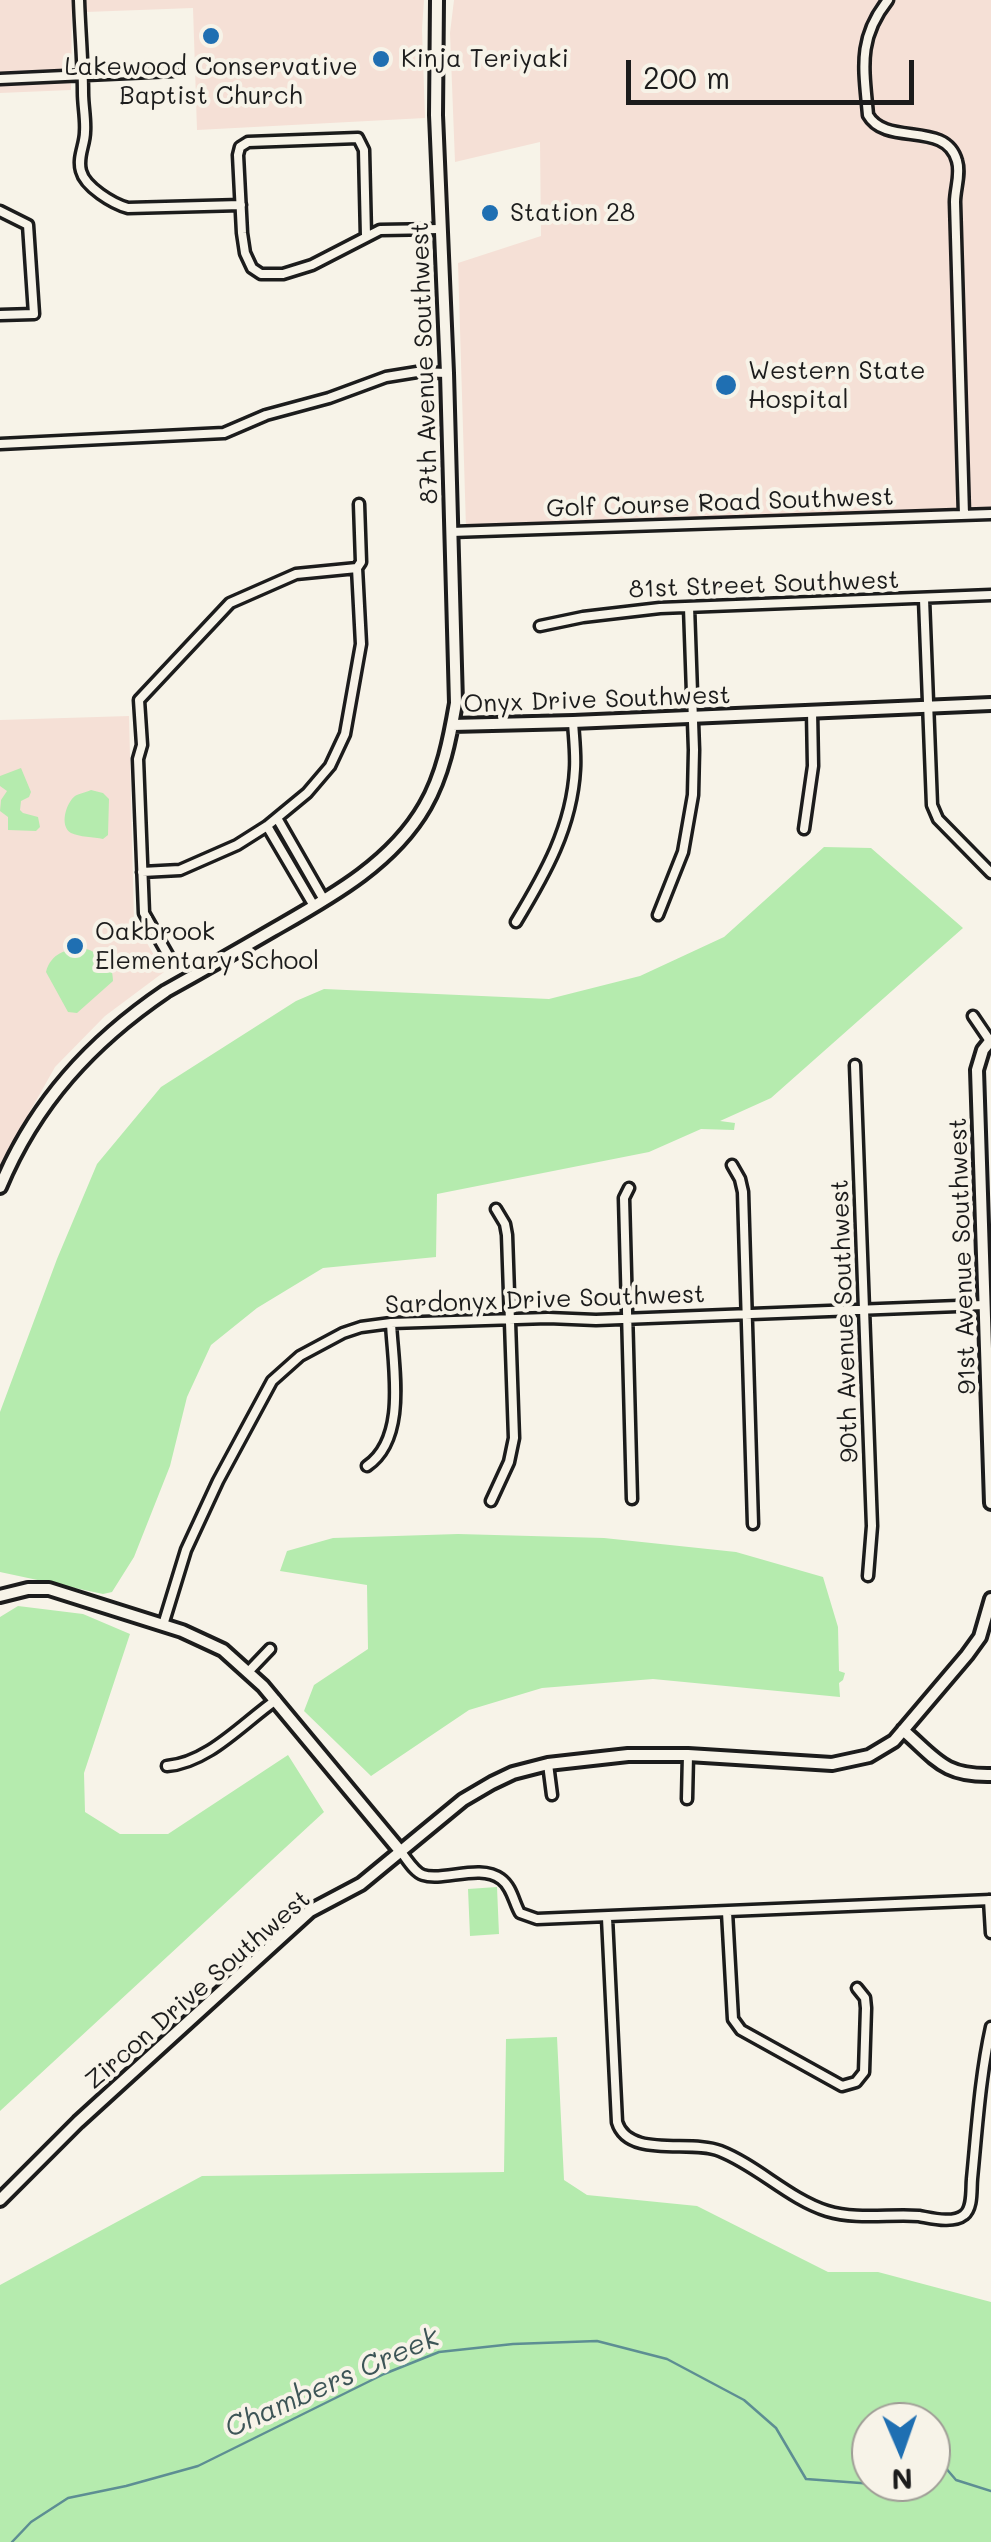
<!DOCTYPE html>
<style>
body{margin:0}
#map{position:relative;width:991px;height:2542px;overflow:hidden;background:#f7f3e8;font-family:Mali,sans-serif}
canvas{display:block}
.north{position:absolute;left:851px;top:2402px;width:100px;height:100px;box-sizing:border-box;background:#f7f3e8;border:2px solid #9f9d96;border-radius:50%;rotate:178deg;font-size:28px;font-weight:700;line-height:40px;text-align:center;color:#1c1c1c}
.north::after{content:'';display:block;margin:auto;width:35px;height:45px;background:#1f6fb2;clip-path:polygon(50% 0,100% 100%,50% 72%,0 100%)}
.scale{position:absolute;left:626px;top:60px;width:288px;height:45px;box-sizing:border-box;border:5px solid #1c1c1c;border-top:0;padding-left:12px;font-size:30px;line-height:35px;white-space:nowrap;color:#1c1c1c;-webkit-text-stroke:8px #f7f3e8;paint-order:stroke}
</style>
<div id="map">
<canvas width="991" height="2542"></canvas>
<div class="north">N</div>
<div class="scale">200 m</div>
</div>
<script>
const ctx = document.querySelector('canvas').getContext('2d');
ctx.lineJoin = 'round';
function paint(path, color) {
  ctx.fillStyle = color;
  ctx.fill(path, 'evenodd');
}
function stroke(path, color, width, dash) {
  ctx.strokeStyle = color;
  ctx.lineWidth = width;
  ctx.lineCap = dash ? 'butt' : 'round';
  ctx.setLineDash(dash || []);
  ctx.stroke(path);
}
function label(font, color, halo, rows, align = 'center') {
  ctx.font = font + ' Mali,sans-serif';
  ctx.lineWidth = 8;
  ctx.setLineDash([]);
  ctx.textBaseline = 'middle';
  ctx.strokeStyle = halo;
  ctx.fillStyle = color;
  for (const [text, x, y, turn = 0] of rows) {
    ctx.save();
    ctx.translate(x, y);
    ctx.rotate((+turn || 0) * Math.PI / 180);
    ctx.textAlign = isNaN(turn) ? turn : align;
    if (halo) ctx.strokeText(text, 0, 0);
    ctx.fillText(text, 0, 0);
    ctx.restore();
  }
}
paint(new Path2D(`
 M0 0H72L71 90 0 93Z
 M86 0H424L422 29 425 118 197 130 193 8 86 12Z
 M454 0H991V508L466 528 458 263 541 236 540 142 455 162 450 33Z
 M129 716 134 921 164 972 105 1016 55 1067 0 1165V720Z`), '#f5e0d6');
paint(new Path2D(`
 M21 768 31 792 29 797 21 801 20 810 23 813 38 817 40 827 36 831 8 830V817L0 811 1 800 7 791 0 786V776Z
 M91 790 103 793 109 799 108 835 103 839C94 837 79 837 71 833 59 826 66 803 75 796 78 794 87 792 91 790Z
 M824 847 871 848 963 928 771 1098 720 1121 735 1123 734 1130 701 1129 649 1152 437 1194 436 1257 323 1268 257 1308 211 1345 187 1397 170 1466 134 1557 112 1592 103 1594 0 1572V1412L57 1259 97 1164 161 1087 296 1001 324 989 549 999 640 976 724 937Z
 M84 948C101 954 113 962 113 981L77 1013 68 1012 46 972C51 953 66 949 84 948Z
 M458 1534 604 1538 736 1552 823 1577 838 1627 839 1671 845 1673 843 1680 839 1683 840 1697 653 1679 542 1688 469 1710 371 1776 304 1711 314 1685 368 1649 367 1585 280 1571 287 1551 333 1538Z
 M18 1606 83 1614 130 1634 84 1773 85 1812 120 1834H168L288 1755 324 1812 0 2111V1617Z
 M497 1887 499 1934 470 1936 468 1889Z
 M557 2037 564 2180 587 2195 697 2206 828 2272H878L991 2302V2542H0V2285L202 2176 504 2172 506 2039ZM931 2422V2482H871V2422Z`), '#b5ebae');
stroke(new Path2D(`
 M931 2462 938 2459 956 2480 991 2491
 M12 2542 31 2522 68 2498 126 2486 198 2466 384 2374 439 2352 513 2344 597 2341 667 2359 744 2400 776 2428 806 2479 874 2484 879 2482`), '#5d8e93', 2.5);
const minor = new Path2D(`
 M79 0C80 31 83 62 83 93 83 106 86 119 85 132 85 145 77 157 81 171 85 187 113 204 128 208L241 205
 M888 0C857 39 864 69 868 115 886 147 946 120 957 161 961 174 955 189 955 202L964 515
 M0 79 173 71
 M0 211 28 225 34 314 0 315
 M366 236 364 150 358 138 248 142 240 147 238 155 242 233 245 253 252 268 261 274H283L312 265 380 230 440 229
 M0 444 224 433 266 415 329 398 386 377 417 372 447 373
 M451 532 991 514
 M924 599 932 805 938 819 991 873
 M540 626 583 617 660 608 991 595
 M277 818 324 900
 M267 826 314 906
 M804 829 813 766 812 711
 M142 872 180 870 237 845 267 826 307 793 330 766 345 734 361 644 357 568 361 562 359 504
 M658 915 683 852 693 795 694 750 689 607
 M516 922C545 874 572 827 575 769 576 754 574 738 573 722
 M168 955 144 913 138 759 142 745 139 700 230 603 296 574 357 568
 M973 1016 990 1041
 M855 1065 872 1526 868 1576
 M732 1165 740 1179 743 1192 753 1524
 M629 1188 624 1198 632 1499
 M367 1466C408 1438 393 1366 391 1323
 M491 1501 509 1462 514 1438 507 1235 505 1224 496 1209
 M163 1625 186 1550 218 1481 272 1381 300 1356 343 1333 361 1327 391 1323 548 1318 596 1320 984 1305
 M249 1671 270 1649
 M548 1764 552 1795
 M167 1766C208 1763 243 1723 276 1700
 M687 1799 688 1755
 M401 1852C407 1859 414 1872 423 1875 443 1882 480 1863 501 1879 512 1887 514 1903 520 1913L537 1919 991 1900
 M989 1900 991 1933
 M727 1912 733 2019 741 2030 842 2086 856 2082 864 2072 866 2008 865 1998 857 1988
 M607 1918 617 2122C628 2159 691 2139 720 2151 758 2166 789 2199 827 2211 857 2220 888 2214 919 2216 931 2218 953 2224 964 2215 973 2208 971 2190 972 2179 977 2128 980 2077 991 2027`);
const tertiary = new Path2D(`
 M452 725 573 722 991 704
 M991 1040 983 1050 977 1070 991 1503
 M0 1187C35 1103 91 1042 166 991 202 971 237 951 273 930 329 898 392 864 425 806 443 775 450 738 456 703L447 373 436 115 437 0
 M0 1596 28 1589H49L182 1631 223 1650 263 1686 401 1852
 M903 1730C937 1760 944 1776 991 1775
 M0 2200 78 2122 310 1911 361 1884 463 1800 492 1783 513 1773 548 1764 628 1755H688L832 1764 869 1756 894 1741 967 1655 980 1637 991 1599`);
stroke(minor, '#1c1c1c', 15);
stroke(tertiary, '#1c1c1c', 18);
stroke(minor, '#f7f3e8', 8);
stroke(tertiary, '#f7f3e8', 10);
for (const [x, y, r, color] of [
 [211,36,10,"#1f6fb2"],
 [381,59,10,"#1f6fb2"],
 [490,213,10,"#1f6fb2"],
 [726,385,12,"#1f6fb2"],
 [75,946,10,"#1f6fb2"]
]) {
  const dot = new Path2D();
  dot.arc(x, y, r, 0, 2 * Math.PI);
  ctx.fillStyle = color;
  ctx.fill(dot);
  stroke(dot, '#f7f3e8', 4);
}
label('25px', '#1c1c1c', '#f7f3e8', [
 ["Kinja Teriyaki",401,59],
 ["Lakewood Conservative",211,67,"center"],
 ["Baptist Church",211,96,"center"],
 ["Station 28",510,213],
 ["Western State",748,371],
 ["Hospital",748,400],
 ["Oakbrook",95,932],
 ["Elementary School",95,961]
], 'left');
label('25px', '#1c1c1c', '#f7f3e8', [
 ["87th Avenue Southwest",425,363,-92],
 ["Golf Course Road Southwest",720,503,-2],
 ["81st Street Southwest",764,585,-2],
 ["Onyx Drive Southwest",597,700,-2],
 ["91st Avenue Southwest",963,1256,-92],
 ["Sardonyx Drive Southwest",545,1300,-2],
 ["90th Avenue Southwest",845,1321,-92],
 ["Zircon Drive Southwest",198,1990,-41]
]);
label('italic 28px', '#3d5557', '#f7f3e8', [
 ["Chambers Creek",332,2383,-24]
]);
</script>
